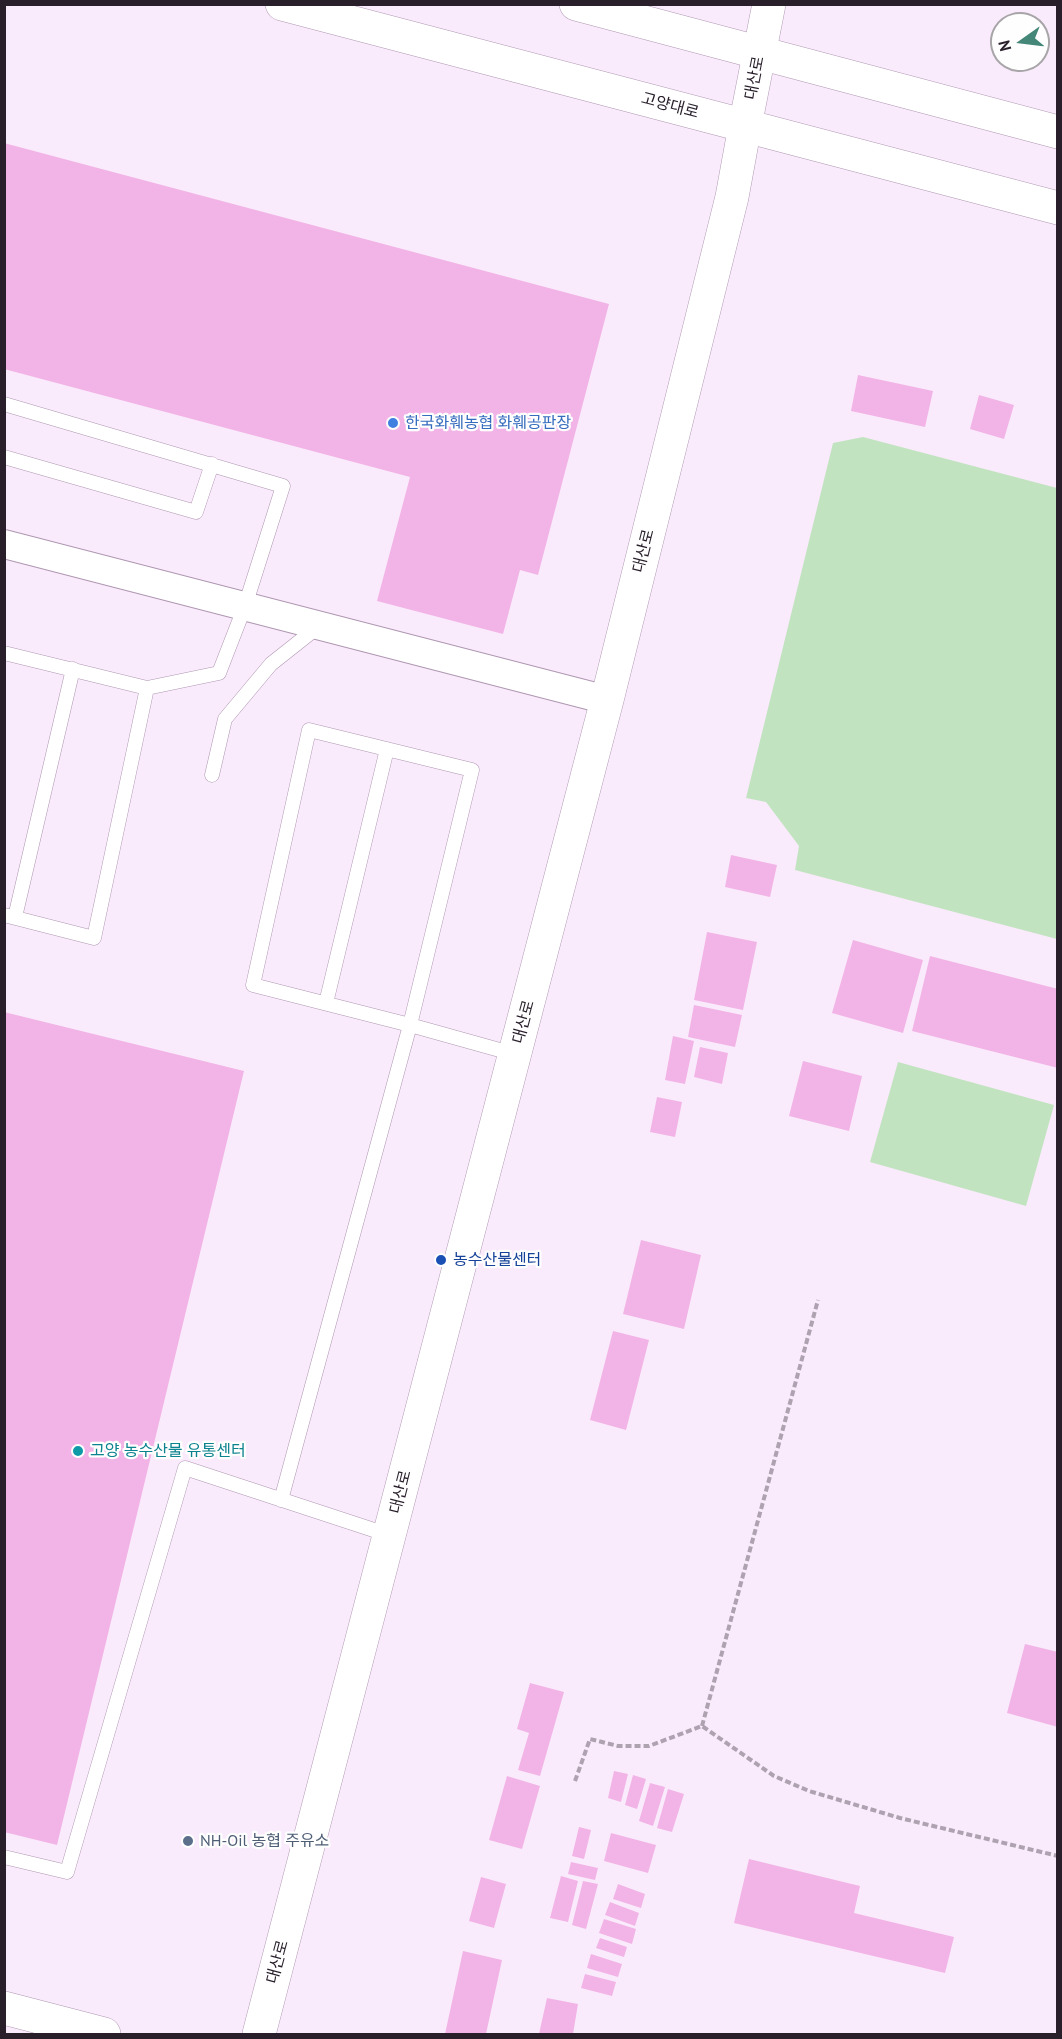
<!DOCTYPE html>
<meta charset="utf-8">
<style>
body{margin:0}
#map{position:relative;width:1062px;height:2039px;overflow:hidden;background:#faebfc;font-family:"PT Sans",sans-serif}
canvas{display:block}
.frame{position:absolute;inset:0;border:6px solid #281f2a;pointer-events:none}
.north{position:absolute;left:990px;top:12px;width:60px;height:60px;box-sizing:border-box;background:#fefefe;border:2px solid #a8a5a9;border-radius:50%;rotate:256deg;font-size:16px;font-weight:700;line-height:24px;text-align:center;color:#281f2a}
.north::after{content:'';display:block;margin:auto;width:21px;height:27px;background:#448677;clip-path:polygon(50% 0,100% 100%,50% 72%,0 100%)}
</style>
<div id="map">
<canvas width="1062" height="2039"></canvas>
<div class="frame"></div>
<div class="north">N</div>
</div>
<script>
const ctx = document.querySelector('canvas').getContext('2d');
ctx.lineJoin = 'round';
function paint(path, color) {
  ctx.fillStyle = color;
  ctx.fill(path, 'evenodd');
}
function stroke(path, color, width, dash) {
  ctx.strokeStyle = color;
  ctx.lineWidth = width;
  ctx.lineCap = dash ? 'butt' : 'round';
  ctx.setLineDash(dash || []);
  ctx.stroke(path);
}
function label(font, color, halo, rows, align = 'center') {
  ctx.font = font + ' "PT Sans","Noto Sans KR",sans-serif';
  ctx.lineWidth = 4.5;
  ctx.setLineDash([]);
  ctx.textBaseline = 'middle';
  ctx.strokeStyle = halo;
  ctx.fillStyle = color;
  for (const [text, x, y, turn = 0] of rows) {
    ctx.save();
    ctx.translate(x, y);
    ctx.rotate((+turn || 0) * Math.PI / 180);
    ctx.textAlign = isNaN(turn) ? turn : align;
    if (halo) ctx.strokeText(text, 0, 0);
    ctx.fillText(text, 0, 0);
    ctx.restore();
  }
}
paint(new Path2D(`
 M863 437 1057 488V939L795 870 799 846 766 802 746 798 833 443Z
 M898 1062 1054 1105 1026 1206 870 1162Z`), '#c2e3c0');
paint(new Path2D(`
 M4 143 609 304 538 575 520 570 503 634 377 601 410 477 4 369Z
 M858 375 933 391 925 427 851 411Z
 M979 395 1014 405 1004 439 970 429Z
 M731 855 777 865 770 897 725 887Z
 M707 932 757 942 743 1010 694 1000Z
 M853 940 923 960 903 1033 832 1013Z
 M930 956 1058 989V1068L912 1031Z
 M694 1005 742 1015 735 1047 688 1037Z
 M4 1012 244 1071 57 1845 4 1832Z
 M673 1036 694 1041 685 1084 665 1080Z
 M700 1047 728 1053 722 1084 694 1077Z
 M803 1061 862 1076 849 1131 789 1116Z
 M657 1097 682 1102 675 1137 650 1132Z
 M641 1240 701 1255 684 1329 623 1314Z
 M613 1331 649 1340 626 1430 590 1420Z
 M1025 1644 1058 1652V1727L1007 1713Z
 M530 1683 564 1692 540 1776 518 1770 529 1733 517 1729Z
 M614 1771 628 1774 621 1802 608 1798Z
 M633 1775 646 1779 637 1809 625 1805Z
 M507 1776 540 1786 522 1849 489 1840Z
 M650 1783 665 1787 653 1826 639 1821Z
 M668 1789 684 1794 672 1832 657 1828Z
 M579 1827 591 1830 584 1859 572 1856Z
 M611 1833 656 1845 648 1873 604 1861Z
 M749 1859 860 1886 854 1913 954 1937 945 1973 734 1923Z
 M571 1862 598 1868 595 1880 568 1874Z
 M561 1876 578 1881 568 1922 550 1918Z
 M481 1877 506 1884 494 1928 469 1921Z
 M583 1881 598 1884 586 1929 572 1925Z
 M618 1884 645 1894 641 1908 613 1899Z
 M610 1902 639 1913 635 1926 605 1915Z
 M604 1919 636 1929 632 1944 599 1933Z
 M600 1938 627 1947 624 1957 596 1948Z
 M463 1951 502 1960 486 2034H445Z
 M591 1954 622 1964 618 1977 587 1968Z
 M585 1974 616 1982 612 1996 581 1988Z
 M547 1998 578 2004 573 2034H539Z`), '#f2b4e6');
const service = new Path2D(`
 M4 404 283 486 245 606 219 673 147 688 4 653
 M4 457 196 512 212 464
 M212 775 225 719 271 664 319 626
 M4 915 94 938 147 688
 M15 917 73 669
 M326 1003 387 749
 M281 1500 410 1025 472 770 309 730 253 985 410 1025 514 1054
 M4 1857 67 1872 185 1468 389 1535`);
const minor = new Path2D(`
 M4 544 607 700`);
const tertiary = new Path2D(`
 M4 2008 104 2034
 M259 2034 607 700 732 197 745 126`);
const secondary = new Path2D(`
 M745 126 769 4`);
const primary = new Path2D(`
 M282 4 1058 208
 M576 4 1058 132`);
stroke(service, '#af97b2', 15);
stroke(minor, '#af97b2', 30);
stroke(tertiary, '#af97b2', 34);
stroke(secondary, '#af97b2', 34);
stroke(primary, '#af97b2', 34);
stroke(new Path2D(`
 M702 1726 818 1300
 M575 1781 590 1739 618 1746H649L702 1726 774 1776 809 1791 900 1818 1058 1856`), '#aea1b0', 4, [6, 3]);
stroke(service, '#fff', 14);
stroke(minor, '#fff', 28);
stroke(tertiary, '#fff', 33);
stroke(secondary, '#fff', 33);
stroke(primary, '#fff', 33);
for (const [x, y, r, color] of [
 [393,423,6,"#3f7fe0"],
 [441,1260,6,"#1a4fb4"],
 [78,1451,6,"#0f9aa8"],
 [188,1841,6,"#5c6f8a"]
]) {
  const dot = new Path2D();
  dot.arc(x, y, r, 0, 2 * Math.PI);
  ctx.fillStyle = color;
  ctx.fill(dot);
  stroke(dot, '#fefefe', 2);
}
label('16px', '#281f2a', '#fefefe', [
 ["대산로",755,78,-79],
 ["고양대로",670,106,15],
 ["대산로",644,551,-76],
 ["대산로",524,1022,-75],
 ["대산로",401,1492,-76],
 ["대산로",278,1962,-75]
]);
label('16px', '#366cbe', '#fefefe', [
 ["한국화훼농협 화훼공판장",405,423]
], 'left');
label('16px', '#164399', '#fefefe', [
 ["농수산물센터",453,1260]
], 'left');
label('16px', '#0d838f', '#fefefe', [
 ["고양 농수산물 유통센터",90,1451]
], 'left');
label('16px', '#4e5e75', '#fefefe', [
 ["NH-Oil 농협 주유소",200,1841]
], 'left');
</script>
